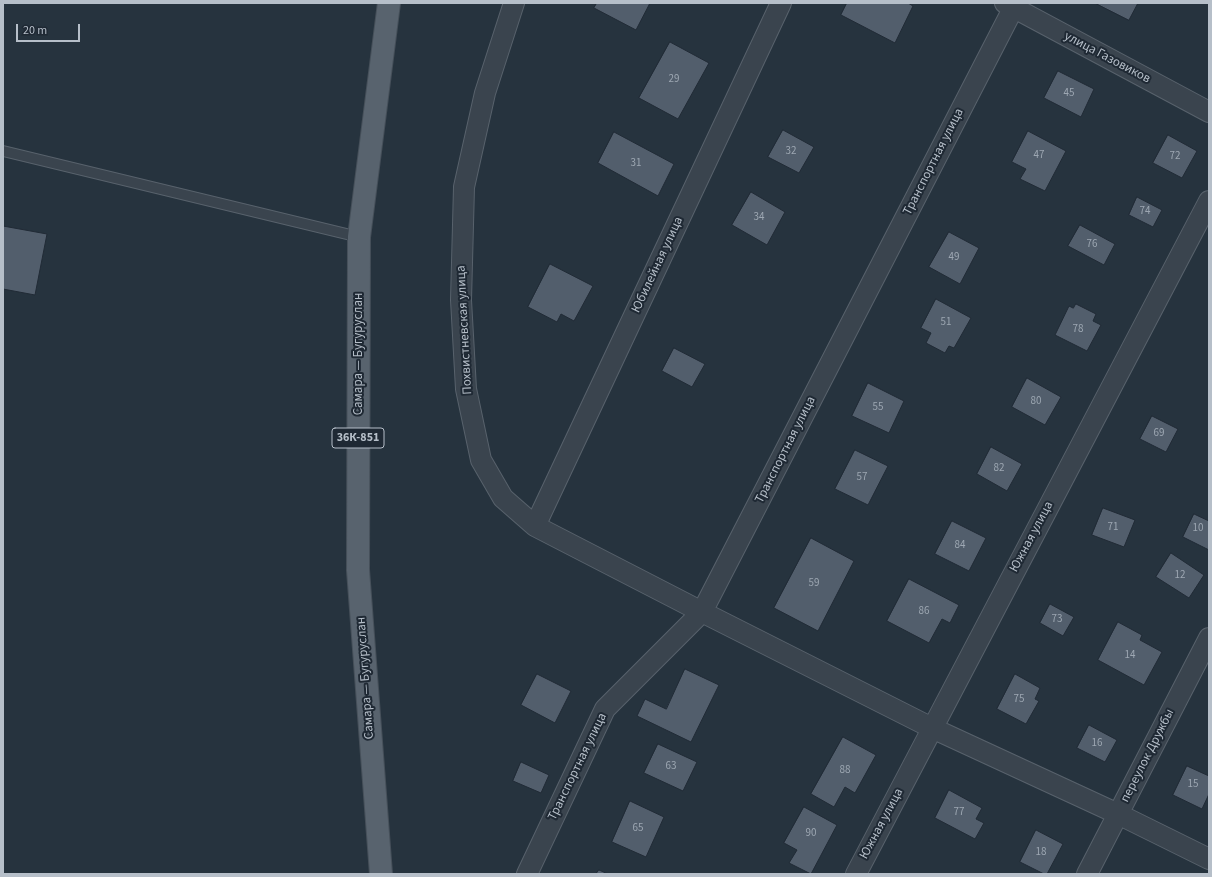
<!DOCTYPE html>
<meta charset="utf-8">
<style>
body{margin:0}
#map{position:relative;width:1212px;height:877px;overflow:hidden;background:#26333e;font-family:"Source Sans 3",sans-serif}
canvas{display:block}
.frame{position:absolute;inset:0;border:4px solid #b6bfc9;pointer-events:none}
.scale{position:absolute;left:16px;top:24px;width:64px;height:18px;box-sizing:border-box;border:2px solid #b6bfc9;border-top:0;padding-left:5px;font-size:12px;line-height:14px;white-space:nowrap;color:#b6bfc9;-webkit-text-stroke:3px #1f2934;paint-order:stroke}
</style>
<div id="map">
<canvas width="1212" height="877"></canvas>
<div class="frame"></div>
<div class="scale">20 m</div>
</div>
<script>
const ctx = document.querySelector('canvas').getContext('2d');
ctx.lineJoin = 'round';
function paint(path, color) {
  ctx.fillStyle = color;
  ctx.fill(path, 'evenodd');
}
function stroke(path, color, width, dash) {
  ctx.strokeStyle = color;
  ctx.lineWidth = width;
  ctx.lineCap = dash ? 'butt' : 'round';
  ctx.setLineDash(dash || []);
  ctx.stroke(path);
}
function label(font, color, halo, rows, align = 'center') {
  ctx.font = font + ' "Source Sans 3",sans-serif';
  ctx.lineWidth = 4;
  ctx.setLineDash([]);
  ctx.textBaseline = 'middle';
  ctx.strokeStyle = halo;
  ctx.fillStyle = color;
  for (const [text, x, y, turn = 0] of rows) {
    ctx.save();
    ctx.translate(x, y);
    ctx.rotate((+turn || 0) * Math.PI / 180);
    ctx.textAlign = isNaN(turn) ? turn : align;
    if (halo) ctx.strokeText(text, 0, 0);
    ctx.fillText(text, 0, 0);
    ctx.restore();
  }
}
const building = new Path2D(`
 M597 3H650L636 30 594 8Z
 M847 3H908L913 6 895 43 841 15Z
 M1095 3H1138L1129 20Z
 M670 42 709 63 678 119 639 98Z
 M1058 71 1094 89 1081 117 1044 98Z
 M783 130 814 147 799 173 768 157Z
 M1028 131 1066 151 1045 191 1020 179 1026 169 1012 162Z
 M614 132 674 164 658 196 598 163Z
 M1168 135 1197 151 1182 178 1153 163Z
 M751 192 785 212 767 245 732 225Z
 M1137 197 1162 210 1153 227 1129 215Z
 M1080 225 1115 244 1104 265 1068 246Z
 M3 226 47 234 35 295 3 289Z
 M949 232 979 248 960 284 929 267Z
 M550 264 593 286 574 321 561 314 557 322 528 307Z
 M936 299 971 318 954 348 949 346 945 353 926 343 931 333 921 328Z
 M1076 304 1096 314 1093 321 1101 325 1087 351 1055 335 1069 306 1073 308Z
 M674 348 705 364 692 387 662 371Z
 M1027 378 1061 397 1045 425 1012 407Z
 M868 383 904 401 889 433 852 416Z
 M1152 416 1178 429 1166 452 1140 439Z
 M991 447 1022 464 1007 491 977 474Z
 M855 450 888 466 868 505 835 489Z
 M1103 508 1135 520 1124 547 1092 535Z
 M1194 514 1209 521V550L1183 537Z
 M952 521 986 538 969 571 935 554Z
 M811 538 854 561 818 631 774 608Z
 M1171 553 1204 575 1189 598 1156 577Z
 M909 579 959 605 950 623 942 619 929 643 887 621Z
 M1050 604 1074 617 1063 636 1040 623Z
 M1118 622 1142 635 1140 640 1162 652 1144 685 1098 660Z
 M685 669 719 685 691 742 637 716 645 699 666 709Z
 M537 674 571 691 555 723 521 705Z
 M1015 674 1040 688 1035 699 1039 701 1026 724 997 709Z
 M1089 725 1117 740 1105 762 1077 748Z
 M843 737 876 755 855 793 845 787 834 807 811 794Z
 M658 744 697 762 683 791 644 773Z
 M521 762 549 775 541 793 513 781Z
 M1187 766 1209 776V794L1202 809 1173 795Z
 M949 790 982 808 976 819 984 823 975 839 935 818Z
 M630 801 664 817 646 857 612 842Z
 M804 807 837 825 811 874 789 863 797 850 784 843Z
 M1036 830 1063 844 1047 874H1044L1020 862Z
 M599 870 608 874H596Z`);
paint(building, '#525e6c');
stroke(building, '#212b36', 1);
const service = new Path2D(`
 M3 151 359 237`);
const minor = new Path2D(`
 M514 3 485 93 464 187 461 300 466 389 481 460 503 498 535 526 702 612 932 728 1118 814 1209 859
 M1005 3 1209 112
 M535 526 781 3
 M527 874 605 709 702 612 1016 3
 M856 874 1209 201
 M1087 874 1209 638`);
const primary = new Path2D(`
 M381 874 358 570 359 237 389 3`);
stroke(service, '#58626c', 12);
stroke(minor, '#58626c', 22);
stroke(primary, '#46505a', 24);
stroke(service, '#3a444e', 10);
stroke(minor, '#3a444e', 20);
stroke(primary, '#58636e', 22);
label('11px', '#9da7b2', null, [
 ["29",674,80],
 ["45",1069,94],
 ["32",791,152],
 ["47",1039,156],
 ["72",1175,157],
 ["31",636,164],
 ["74",1145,212],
 ["34",759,218],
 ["76",1092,245],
 ["49",954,258],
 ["51",946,323],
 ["78",1078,330],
 ["80",1036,402],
 ["55",878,408],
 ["69",1159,434],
 ["82",999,469],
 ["57",862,478],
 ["71",1113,528],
 ["10",1198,529],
 ["84",960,546],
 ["12",1180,576],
 ["59",814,584],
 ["86",924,612],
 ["73",1057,620],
 ["14",1130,656],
 ["75",1019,700],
 ["16",1097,744],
 ["63",671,767],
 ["88",845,771],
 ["15",1193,785],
 ["77",959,813],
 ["65",638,829],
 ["90",811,834],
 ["18",1041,853]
]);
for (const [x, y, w] of [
 [358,438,52]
]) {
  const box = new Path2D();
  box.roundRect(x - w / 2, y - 10, w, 20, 3);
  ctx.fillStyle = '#1f2934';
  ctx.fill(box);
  stroke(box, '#b6bfc9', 1);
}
label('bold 12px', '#b6bfc9', null, [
 ["36К-851",358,438]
]);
label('13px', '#b6bfc9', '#1f2934', [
 ["улица Газовиков",1107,58,28],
 ["Транспортная улица",934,162,-63],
 ["Юбилейная улица",658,265,-65],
 ["Похвистневская улица",465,330,-93],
 ["Самара — Бугуруслан",359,354,-90],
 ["Транспортная улица",786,450,-63],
 ["Южная улица",1032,537,-62],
 ["Самара — Бугуруслан",366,678,-94],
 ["переулок Дружбы",1148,756,-63],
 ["Транспортная улица",578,767,-64],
 ["Южная улица",882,824,-62]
]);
</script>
